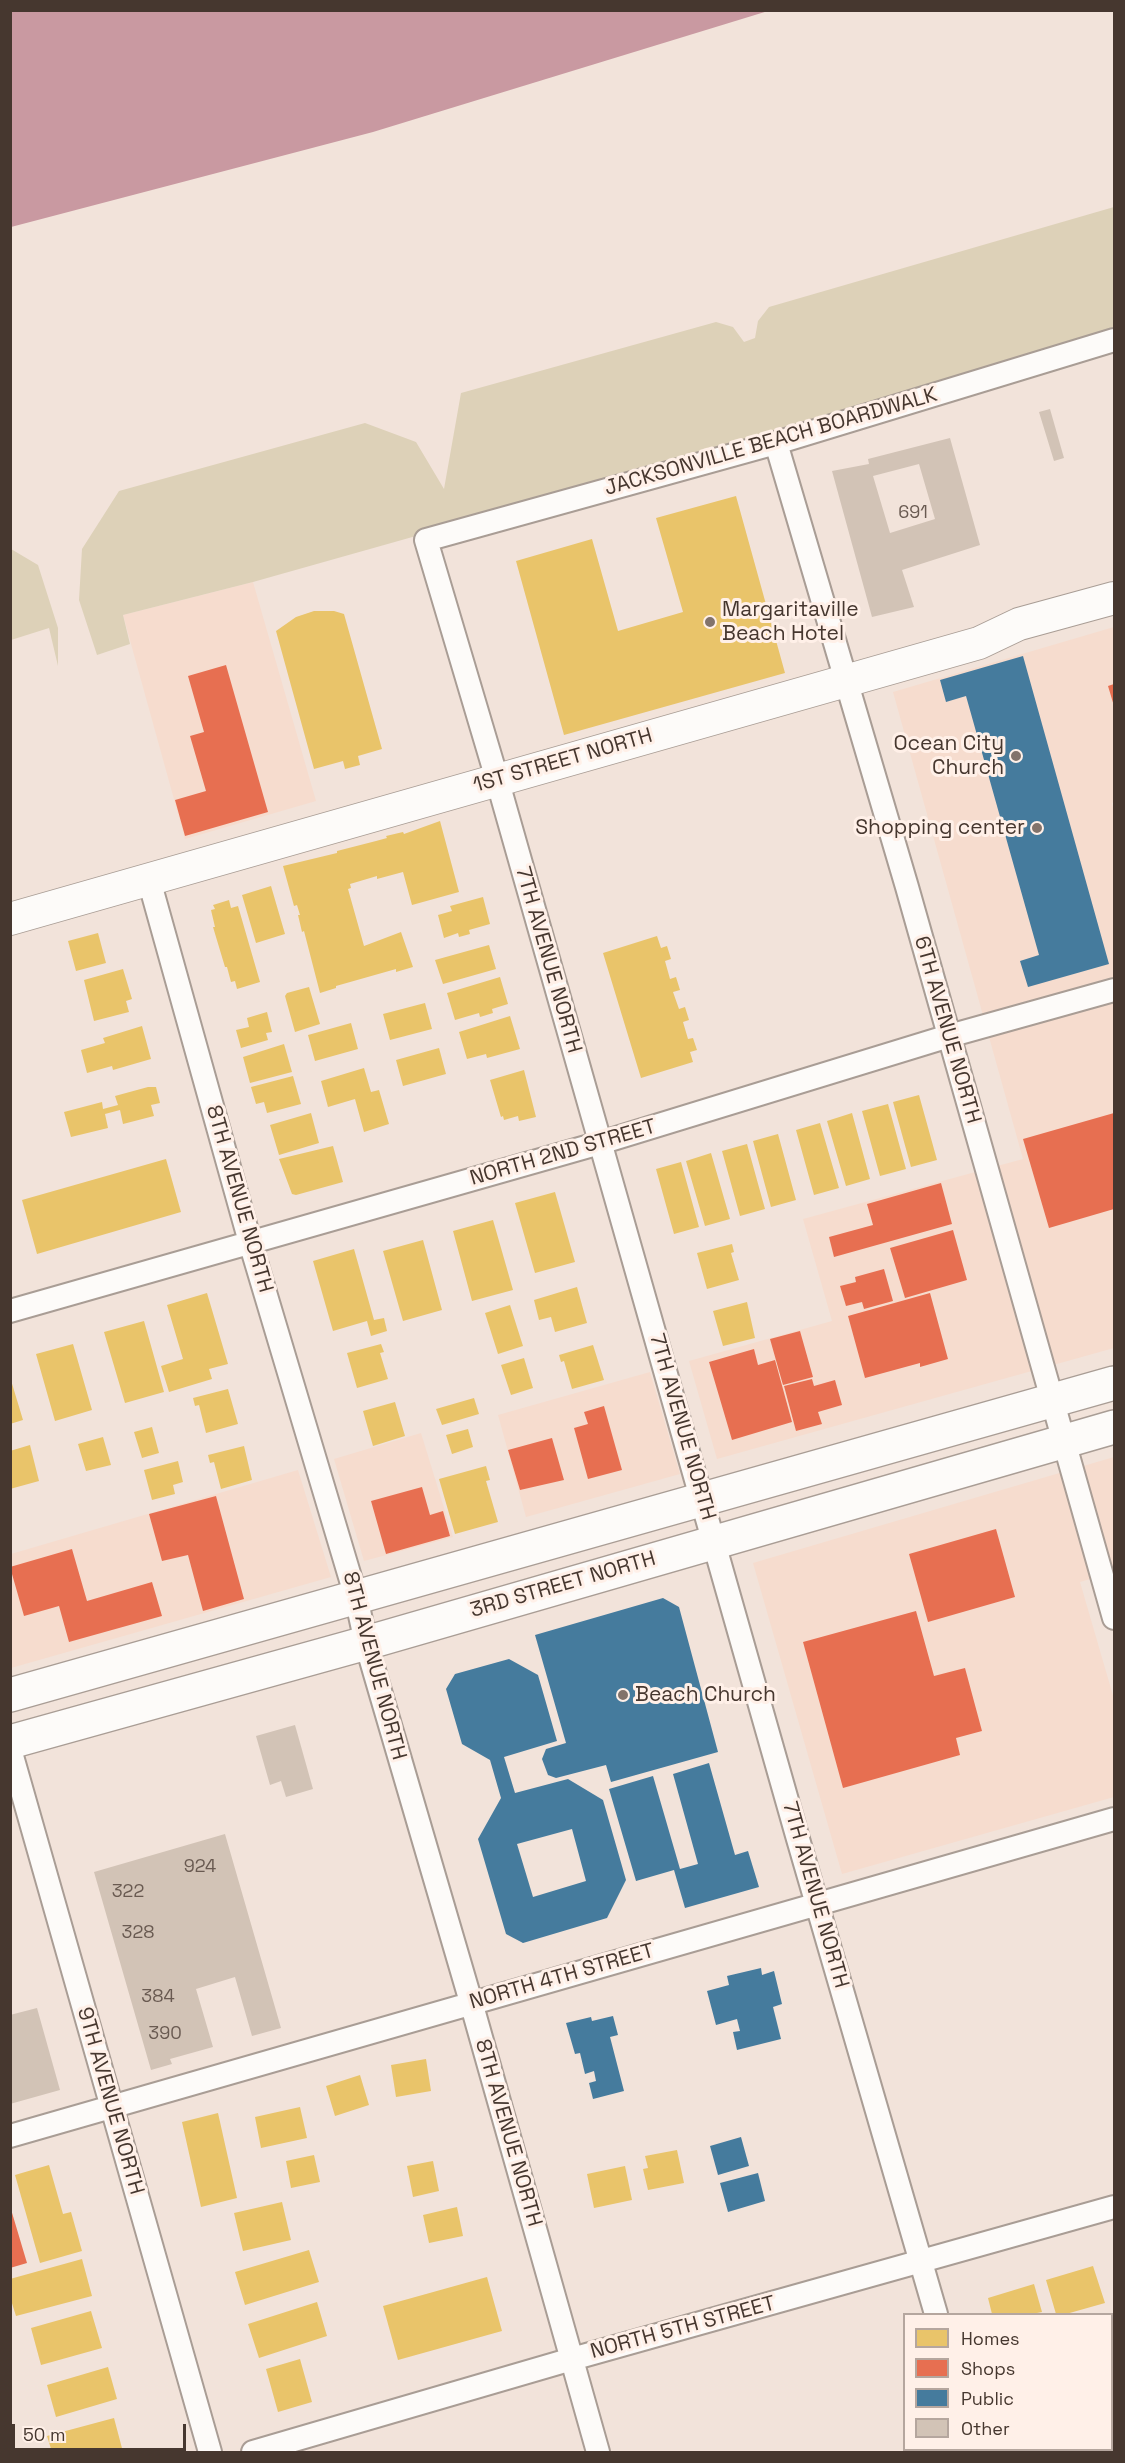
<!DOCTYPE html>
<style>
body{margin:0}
#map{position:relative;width:1125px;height:2463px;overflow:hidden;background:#f2e3da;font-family:"Space Grotesk",sans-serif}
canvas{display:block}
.frame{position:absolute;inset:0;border:12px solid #46372f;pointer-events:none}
.legend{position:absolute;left:903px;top:2313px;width:210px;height:138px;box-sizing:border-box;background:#fff0e8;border:2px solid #b5a69e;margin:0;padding:8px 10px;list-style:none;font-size:18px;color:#46372f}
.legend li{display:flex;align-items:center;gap:12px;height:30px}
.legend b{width:30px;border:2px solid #b5a69e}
.scale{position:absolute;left:12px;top:2424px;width:174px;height:27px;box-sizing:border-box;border:3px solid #46372f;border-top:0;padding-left:8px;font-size:18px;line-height:21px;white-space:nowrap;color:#46372f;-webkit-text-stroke:4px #fff0e8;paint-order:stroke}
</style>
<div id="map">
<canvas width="1125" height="2463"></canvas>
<div class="frame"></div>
<ul class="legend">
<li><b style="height:16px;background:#e9c46a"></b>Homes</li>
<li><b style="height:16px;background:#e76f51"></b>Shops</li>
<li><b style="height:16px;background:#457b9d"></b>Public</li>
<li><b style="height:16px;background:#d2c3b6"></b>Other</li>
</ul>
<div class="scale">50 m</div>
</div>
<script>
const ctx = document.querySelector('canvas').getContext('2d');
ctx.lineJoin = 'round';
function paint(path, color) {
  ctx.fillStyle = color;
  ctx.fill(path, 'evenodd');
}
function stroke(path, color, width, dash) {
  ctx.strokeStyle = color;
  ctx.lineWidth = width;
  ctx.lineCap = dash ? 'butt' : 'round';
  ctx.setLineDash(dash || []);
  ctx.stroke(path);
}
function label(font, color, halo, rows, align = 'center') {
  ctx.font = font + ' "Space Grotesk",sans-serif';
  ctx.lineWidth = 6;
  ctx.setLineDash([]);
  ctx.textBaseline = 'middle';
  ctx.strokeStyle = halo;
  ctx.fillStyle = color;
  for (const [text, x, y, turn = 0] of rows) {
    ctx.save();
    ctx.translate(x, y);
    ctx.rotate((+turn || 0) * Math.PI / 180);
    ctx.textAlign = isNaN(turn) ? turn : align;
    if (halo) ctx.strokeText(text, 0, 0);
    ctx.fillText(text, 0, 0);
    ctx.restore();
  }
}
paint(new Path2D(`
 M253 582 316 801 185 839 123 615Z
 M1114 627V802L1112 803 1114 812V1348L717 1459 689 1361 832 1321 803 1219 1023 1159 893 692Z
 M650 1372 680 1474 526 1517 498 1415Z
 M421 1433 453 1537 364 1561 334 1459Z
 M1114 1457V1572L1080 1582 1114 1699V1797L842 1874 753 1563Z
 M298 1470 331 1577 11 1668V1554Z`), '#f6dcce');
paint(new Path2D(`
 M1114 207V339L253 582 123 615 130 644 97 655 79 600 82 549 119 491 365 423 416 442 444 489 461 393 716 322 733 327 744 342 755 338 758 321 769 307Z
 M11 549 38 565 58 628V666L49 628 11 640Z`), '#ddd1b8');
paint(new Path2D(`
 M11 10H768V11L373 132 11 227Z`), '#c999a1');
paint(new Path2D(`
 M736 496 785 673 564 735 516 561 592 539 618 631 683 612 656 518Z
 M314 611H334L344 614 382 749 358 756 360 765 345 769 343 761 314 769 276 631 296 617Z
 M440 821 459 892 412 905 403 872 377 879V876L350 884 351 888 348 889 364 946 401 932 413 967 396 972V969L336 986V988L320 993 304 931 302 932 298 915H300L297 905 294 906 283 866 337 853V851L376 841 387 838 386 836 403 832 404 834Z
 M271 886 285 934 256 943 242 895Z
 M483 897 490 924 469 930 470 934 459 937 458 933 444 938 438 915 452 911 450 906Z
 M229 900 231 908 238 906 260 982 237 989 235 981 231 982 227 967H225L213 927H215L211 910 215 909 213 905Z
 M98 933 106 963 76 971 68 941Z
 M657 936 661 948 667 946 671 959 665 961 670 979 676 977 680 990 673 992 679 1009 685 1007 689 1020 683 1022 688 1039 693 1038 697 1050 690 1052 693 1062 641 1078 603 953Z
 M489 945 496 969 443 984 435 960Z
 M123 969 132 999 126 1001 129 1012 94 1021 84 980Z
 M500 977 508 1004 492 1009 493 1013 480 1017 479 1013 455 1020 447 993Z
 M309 987 320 1024 295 1032 285 996 287 993Z
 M425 1003 432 1029 390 1040 383 1014Z
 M267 1012 272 1032 266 1033 268 1040 241 1048 236 1030 249 1027 247 1018Z
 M510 1016 520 1049 487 1058 486 1054 467 1059 459 1032Z
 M351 1023 358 1049 315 1061 308 1035Z
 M142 1026 151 1059 113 1070 112 1066 87 1073 81 1050 105 1043 103 1038Z
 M284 1044 292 1072 250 1083 243 1057Z
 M439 1048 446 1074 403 1086 396 1060Z
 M364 1068 371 1092 379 1090 389 1124 364 1132 355 1099 328 1107 321 1081Z
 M524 1070 536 1117 519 1121 518 1116 504 1120 503 1116 501 1117 490 1080Z
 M293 1076 301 1104 267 1113 264 1102 256 1104 251 1087Z
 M148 1087H156L160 1103 151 1105 154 1116 123 1124 120 1110 105 1114 108 1128 71 1137 64 1112 102 1102 103 1109 118 1105 115 1096Z
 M919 1095 937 1160 911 1167 893 1102Z
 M888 1104 906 1169 880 1176 862 1111Z
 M311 1113 319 1143 279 1155 270 1125Z
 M852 1113 870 1179 846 1186 827 1121Z
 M820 1123 839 1188 814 1195 796 1130Z
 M778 1134 796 1200 771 1207 753 1141Z
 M747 1144 765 1209 740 1216 722 1151Z
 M333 1146 343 1182 296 1195 292 1194 279 1159Z
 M711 1153 730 1219 705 1226 686 1161Z
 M166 1159 181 1212 37 1254 22 1200Z
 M681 1162 699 1227 674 1234 656 1169Z
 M555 1192 575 1262 535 1273 515 1203Z
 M493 1220 513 1290 472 1301 453 1231Z
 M423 1240 442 1310 403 1321 383 1251Z
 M732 1244 734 1252 731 1253 739 1280 707 1289 697 1253Z
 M354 1249 374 1320 384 1318 387 1331 371 1336 367 1321 333 1331 313 1261Z
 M577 1287 587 1323 555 1332 551 1317 539 1320 534 1300Z
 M207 1293 228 1364 209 1369 212 1379 169 1392 161 1366 183 1359 167 1305Z
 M747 1302 755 1338 723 1346 713 1311Z
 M510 1305 523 1346 498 1354 485 1313Z
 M144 1321 164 1392 125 1403 104 1332Z
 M73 1344 92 1410 55 1421 36 1354Z
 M381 1344 384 1352 380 1353 388 1379 357 1388 347 1353Z
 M593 1345 604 1380 572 1389 564 1361 561 1362 559 1355Z
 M524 1358 533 1388 511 1395 501 1365Z
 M10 1377 23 1420 10 1424Z
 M228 1389 238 1424 206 1433 199 1405 195 1406 193 1398Z
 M474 1398 479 1414 442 1425 436 1409Z
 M395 1402 405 1436 373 1446 363 1411Z
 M152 1427 159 1453 142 1458 134 1432Z
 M468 1429 473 1447 452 1454 446 1435Z
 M103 1437 111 1465 86 1471 78 1444Z
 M30 1445 39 1481 10 1489V1451Z
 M244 1446 252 1480 221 1489 214 1462 210 1463 208 1455Z
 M178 1461 183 1482 173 1485 175 1494 152 1500 144 1470Z
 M486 1466 490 1480 486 1481 498 1522 455 1534 439 1479Z
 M426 2059 431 2091 396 2097 391 2065Z
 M360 2075 369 2105 335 2116 326 2086Z
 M300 2107 307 2138 261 2148 255 2117Z
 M218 2113 237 2198 201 2207 182 2122Z
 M677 2150 684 2183 648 2190 643 2169 648 2168 645 2156Z
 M314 2155 320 2182 291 2188 286 2161Z
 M433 2161 439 2191 413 2197 407 2166Z
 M49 2165 63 2214 71 2212 82 2251 40 2263 15 2175Z
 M625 2166 632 2200 594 2208 587 2174Z
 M282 2202 291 2240 243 2251 234 2213Z
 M457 2207 463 2236 429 2243 423 2215Z
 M309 2250 319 2282 245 2305 235 2272Z
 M82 2259 92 2296 16 2316 10 2297V2279Z
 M1093 2266 1105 2303 1066 2314H1056L1046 2280Z
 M487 2277 502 2331 398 2360 383 2306Z
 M1034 2284 1042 2312 1032 2314H992L988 2298Z
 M317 2302 327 2336 259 2358 248 2324Z
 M91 2311 102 2348 41 2365 31 2328Z
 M300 2359 312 2402 278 2412 266 2369Z
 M108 2367 117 2399 56 2417 47 2385Z
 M114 2418 123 2452H52L47 2436Z`), '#e9c46a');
paint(new Path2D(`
 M226 665 268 812 185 836 175 800 206 791 190 736 204 732 188 676Z
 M1114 684V706L1108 686Z
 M1114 1113V1209L1049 1228 1023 1139Z
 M941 1183 952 1224 834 1257 829 1237 873 1225 867 1204Z
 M953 1230 967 1280 905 1298 890 1248Z
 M884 1269 893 1301 864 1309 862 1302 846 1306 840 1286 856 1282 855 1277Z
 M930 1293 948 1359 920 1367V1363L865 1378 848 1316Z
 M800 1331 813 1377 783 1385 770 1339Z
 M754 1349 758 1365 775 1360 792 1422 732 1440 709 1362Z
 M812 1379 814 1386 835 1380 842 1405 818 1412 822 1424 796 1431 784 1386Z
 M604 1406 622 1470 588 1479 574 1428 588 1424 584 1412Z
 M552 1438 564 1480 520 1490 508 1450Z
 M422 1487 430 1515 443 1511 450 1536 386 1554 371 1501Z
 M216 1496 244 1599 203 1611 188 1555 162 1561 149 1514Z
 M996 1529 1015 1597 928 1622 909 1554Z
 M72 1549 87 1601 152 1582 162 1616 69 1642 59 1606 24 1616 10 1567Z
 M916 1611 934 1676 965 1668 982 1731 956 1738 960 1755 843 1788 803 1642Z
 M10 2206 27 2263 10 2268Z`), '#e76f51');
paint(new Path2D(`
 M1023 656 1109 964 1028 987 1020 961 1039 955 966 696 946 702 940 680Z
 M663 1598 679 1607 718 1752 611 1782 606 1765 556 1778 548 1775 542 1759 546 1749 566 1743 535 1635Z
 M509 1659 538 1675 557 1741 504 1757 515 1793 568 1779 603 1800 626 1880 607 1918 523 1943 506 1934 478 1839 501 1798 490 1760 462 1744 446 1689 455 1674ZM572 1829 586 1881 533 1897 517 1844Z
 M709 1763 735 1855 748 1851 759 1887 685 1908 674 1870 636 1881 609 1789 653 1776 680 1869 698 1864 673 1774Z
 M761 1968 762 1975 774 1971 782 2004 773 2007 781 2039 737 2050 733 2032 740 2031 737 2019 716 2025 707 1991 729 1985 727 1976Z
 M613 2016 618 2035 610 2037 624 2091 593 2099 589 2083 596 2081 594 2071 585 2074 580 2053 575 2054 566 2023 591 2017 592 2021Z
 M741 2137 749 2166 718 2175 710 2146Z
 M758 2173 765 2201 728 2212 720 2183Z`), '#457b9d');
paint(new Path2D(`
 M1050 409 1064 458 1054 461 1039 412Z
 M950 438 980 545 902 570 914 607 872 617 832 471 869 464 868 459ZM919 464 935 519 890 533 873 476Z
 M295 1725 313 1789 286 1797 281 1781 270 1785 256 1736Z
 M225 1834 281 2028 252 2036 235 1977 196 1989 213 2047 170 2059 172 2064 151 2070 94 1872Z
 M37 2008 60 2090 10 2104V2015Z`), '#d2c3b6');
const street = new Path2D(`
 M776 443 907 887 1114 1618
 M149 880 250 1242 356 1597 366 1643 471 2002 598 2452
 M10 1311 600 1143 949 1036 1114 990
 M10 1749 210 2452
 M10 2136 1114 1819
 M936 2314 798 1839 497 779 426 540 776 443 1114 340
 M974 2450 975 2452
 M253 2452 572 2359 1114 2207`);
const secondary = new Path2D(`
 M10 919 979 643 1019 624 1114 598`);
const primary = new Path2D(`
 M10 1695 1114 1383
 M10 1742 366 1643 1114 1427`);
stroke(street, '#a99d95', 26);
stroke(secondary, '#a99d95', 34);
stroke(primary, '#a99d95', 36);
stroke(street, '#fdfbf9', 22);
stroke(secondary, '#fdfbf9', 32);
stroke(primary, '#fdfbf9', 33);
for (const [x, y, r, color] of [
 [710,622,6,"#82736b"],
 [1016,756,6,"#82736b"],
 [1037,828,6,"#82736b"],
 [623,1695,6,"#82736b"]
]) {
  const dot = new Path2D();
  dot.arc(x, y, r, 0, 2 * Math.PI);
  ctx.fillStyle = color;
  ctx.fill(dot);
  stroke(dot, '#fff0e8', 2);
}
label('18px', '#695a51', null, [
 ["691",913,513],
 ["924",200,1867],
 ["322",128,1892],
 ["328",138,1933],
 ["384",158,1997],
 ["390",165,2034]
]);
label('21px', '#46372f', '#fff0e8', [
 ["JACKSONVILLE BEACH BOARDWALK",771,442,-16],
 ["1ST STREET NORTH",563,761,-16],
 ["7TH AVENUE NORTH",548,960,74],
 ["6TH AVENUE NORTH",947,1030,74],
 ["NORTH 2ND STREET",563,1153,-16],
 ["8TH AVENUE NORTH",239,1199,74],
 ["7TH AVENUE NORTH",682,1427,74],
 ["3RD STREET NORTH",563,1585,-16],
 ["8TH AVENUE NORTH",374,1666,75],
 ["7TH AVENUE NORTH",815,1895,74],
 ["NORTH 4TH STREET",562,1977,-16],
 ["9TH AVENUE NORTH",110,2101,74],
 ["8TH AVENUE NORTH",508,2133,74],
 ["NORTH 5TH STREET",683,2328,-15]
]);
label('21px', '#46372f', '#fff0e8', [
 ["Margaritaville",722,610],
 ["Beach Hotel",722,634],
 ["Ocean City",1004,744,"right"],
 ["Church",1004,768,"right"],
 ["Shopping center",1025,828,"right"],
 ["Beach Church",635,1695]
], 'left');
</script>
